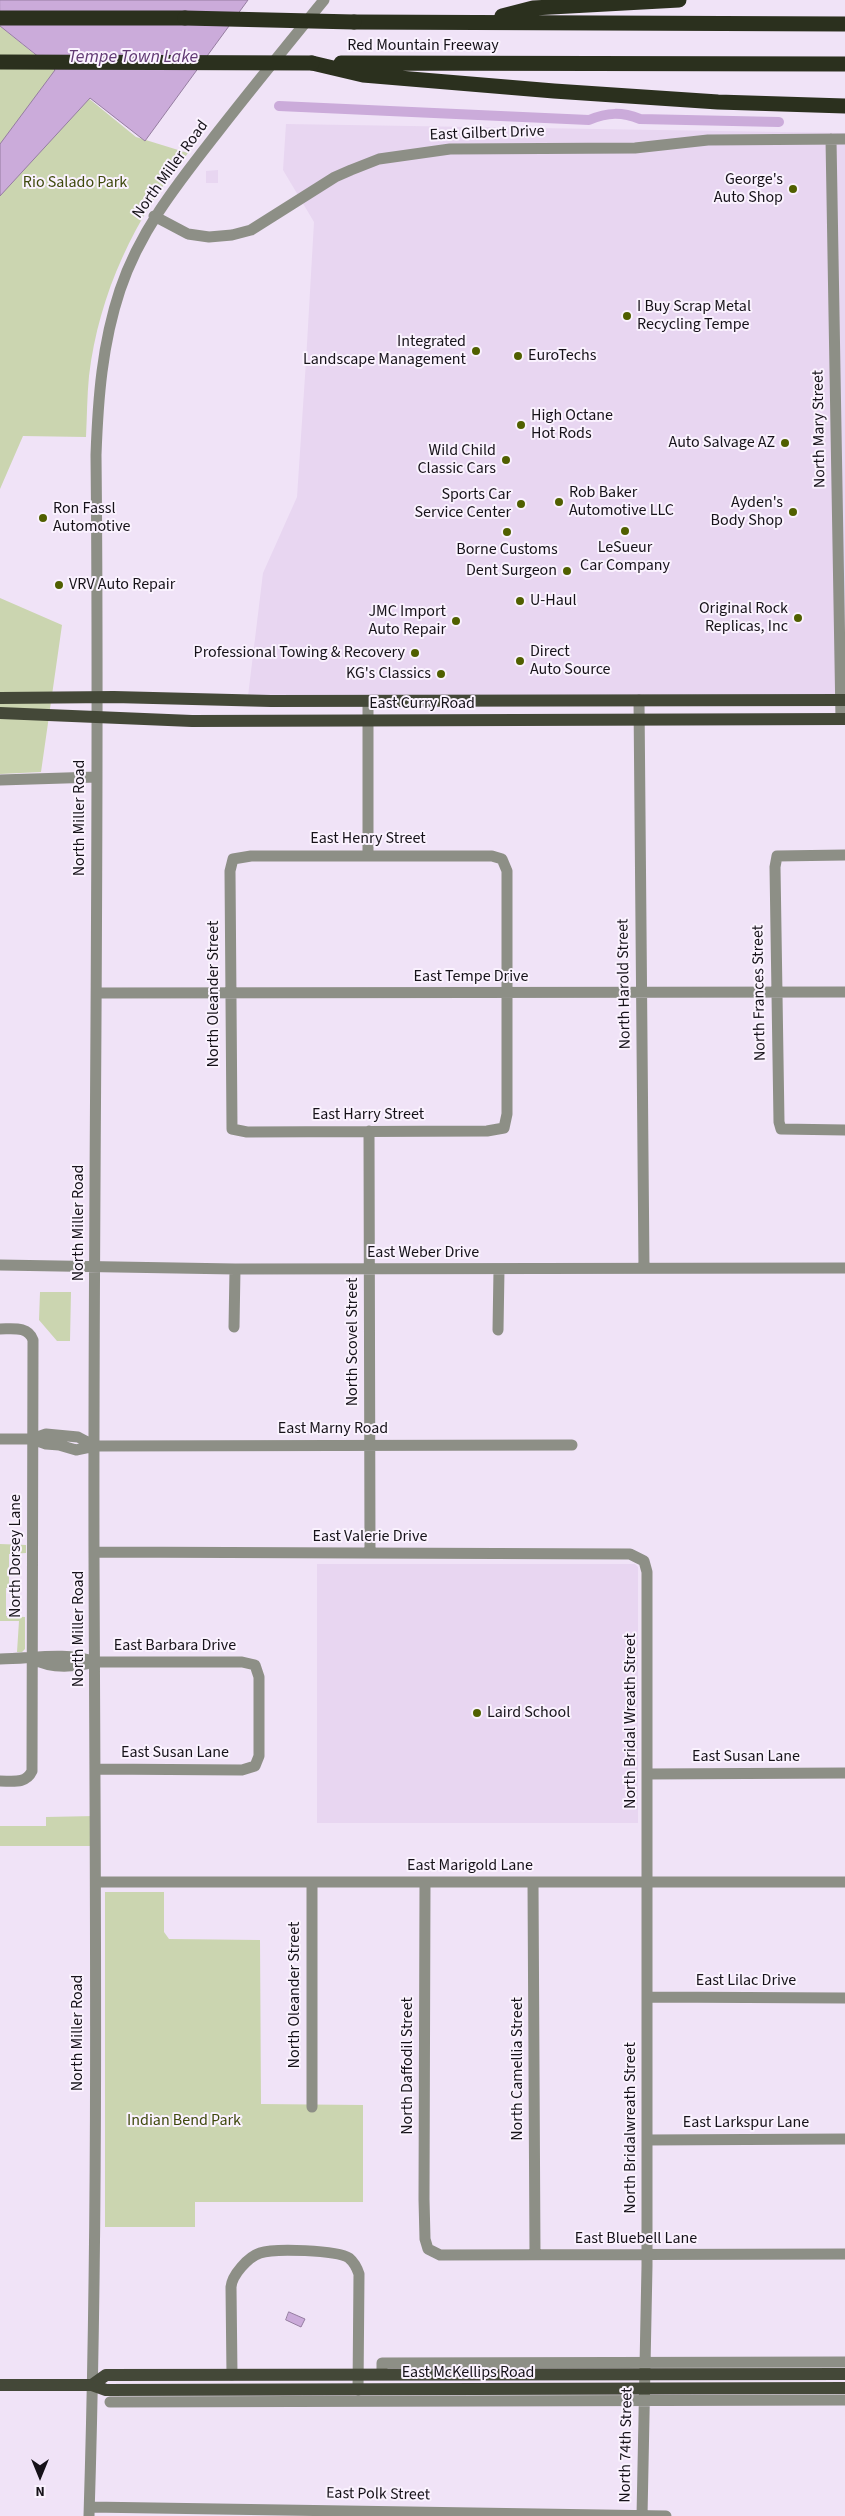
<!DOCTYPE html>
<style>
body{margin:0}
#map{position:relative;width:845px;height:2516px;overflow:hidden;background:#f0e3f7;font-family:"Source Sans 3",sans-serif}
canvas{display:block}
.north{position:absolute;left:15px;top:2451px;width:50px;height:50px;-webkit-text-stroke:4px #faf2fe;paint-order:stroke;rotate:180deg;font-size:14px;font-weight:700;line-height:20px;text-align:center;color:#161219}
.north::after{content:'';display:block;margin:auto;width:18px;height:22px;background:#161219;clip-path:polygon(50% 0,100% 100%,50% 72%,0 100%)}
</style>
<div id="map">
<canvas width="845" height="2516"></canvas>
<div class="north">N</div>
</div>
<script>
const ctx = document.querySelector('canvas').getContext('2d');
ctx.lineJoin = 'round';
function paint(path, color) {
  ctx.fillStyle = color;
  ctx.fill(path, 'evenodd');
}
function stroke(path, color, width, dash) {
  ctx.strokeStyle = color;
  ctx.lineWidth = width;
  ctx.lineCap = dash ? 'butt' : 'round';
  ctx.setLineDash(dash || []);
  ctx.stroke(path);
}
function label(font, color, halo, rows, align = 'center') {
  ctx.font = font + ' "Source Sans 3",sans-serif';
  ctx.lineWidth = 4;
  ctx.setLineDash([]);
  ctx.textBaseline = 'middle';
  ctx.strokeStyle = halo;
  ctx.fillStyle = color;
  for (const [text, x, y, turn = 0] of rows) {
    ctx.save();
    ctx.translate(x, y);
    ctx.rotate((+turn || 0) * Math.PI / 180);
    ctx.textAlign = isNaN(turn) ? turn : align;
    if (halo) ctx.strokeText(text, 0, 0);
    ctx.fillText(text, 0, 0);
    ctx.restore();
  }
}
paint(new Path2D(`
 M286 124 845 133V694L248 696 263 573 297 497 306 361 314 222 283 170Z
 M218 170V183H206V171Z
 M317 1564H635L638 1567V1823H317Z`), '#e8d6f1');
paint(new Path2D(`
 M0 26 136 137 188 153C135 217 99 293 89 376 87 396 87 417 86 437L23 436 0 489Z
 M0 598 62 625 41 772 0 774Z
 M40 1292H71L70 1341H57L39 1320Z
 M0 1544 26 1545V1553L9 1554V1588H6V1616L25 1617V1649L22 1652H17L19 1621H0Z
 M95 1816 96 1846H0V1826H46V1817Z
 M105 1892H164V1932L169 1939 260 1940 261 2104 363 2105V2202H195V2227H105Z`), '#cbd5b0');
const water = new Path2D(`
 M0 0H248L145 141 90 98 0 196V144L55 70 0 26Z
 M289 2312 305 2319 301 2327 286 2320Z`);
paint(water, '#cbabda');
stroke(water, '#957da0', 1);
stroke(new Path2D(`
 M279 106 589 120C608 112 622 112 640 119L779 122`), '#cbabda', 10);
stroke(new Path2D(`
 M831 139 841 719
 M154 216 188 234 209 237 232 235 251 230 335 177 351 170 379 159 450 149 635 148 708 140 845 139
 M639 700 644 1268
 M368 701V856
 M0 780 97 777
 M845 855 777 856 775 867 779 1122 781 1129 845 1130
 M251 856H492L502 859 507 871V1114L504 1128 487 1131 247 1132 232 1129 230 871 233 859Z
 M97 993 845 992
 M369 1131 370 1553
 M0 1265 235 1269 845 1268
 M234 1327 235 1269
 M0 1329C13 1329 28 1326 33 1340L32 1771C26 1784 13 1781 0 1781
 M498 1330 499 1270
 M0 1439H32L46 1434 78 1437 95 1446
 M32 1439 46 1444 59 1445 76 1450 95 1446 572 1445
 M94 1552 630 1554 644 1561 647 1572V2266L642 2516
 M0 1659C33 1659 63 1651 95 1662
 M33 1659C51 1669 75 1667 95 1662H242L255 1665 259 1677V1756L255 1766 242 1770 96 1769
 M647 1774 845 1773
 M96 1882H845
 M425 1882 424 2199 425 2239 428 2249 440 2255 845 2254
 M533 1882 535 2255
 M648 1997 845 1998
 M312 2107V1882
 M647 2140 845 2139
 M382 2374V2363L845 2362
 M232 2375 231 2287C232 2275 248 2257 260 2253 274 2248 337 2250 349 2258 355 2263 357 2268 359 2274L358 2390
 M110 2402 845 2400
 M90 2507 666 2516
 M89 2516C99 2195 95 1874 94 1553 93 1187 100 821 96 455 98 399 102 344 120 290 140 230 178 183 217 133 252 88 288 44 324 0`), '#8d8f86', 11);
stroke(new Path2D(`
 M0 698 114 697 271 701 845 700
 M0 713 192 721 845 719
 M0 2385H92L106 2390 845 2388
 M92 2385 106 2375 845 2374`), '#444838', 12);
stroke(new Path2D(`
 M502 16 533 8 679 0
 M0 18H185
 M354 22 845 24
 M312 63 363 75 554 91 718 102 845 106
 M341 63 845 64`), '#2b301e', 15);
stroke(new Path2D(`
 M185 18 354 22
 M0 62 312 63`), '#2b301e', 15);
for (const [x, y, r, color] of [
 [793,189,5,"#505f00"],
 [627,316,5,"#505f00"],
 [476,351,5,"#505f00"],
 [518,356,5,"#505f00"],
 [521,425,5,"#505f00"],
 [785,443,5,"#505f00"],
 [506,460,5,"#505f00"],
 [559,502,5,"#505f00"],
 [521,504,5,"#505f00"],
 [793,512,5,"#505f00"],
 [43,518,5,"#505f00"],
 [625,531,5,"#505f00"],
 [507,532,5,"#505f00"],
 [567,571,5,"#505f00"],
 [59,585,5,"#505f00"],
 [520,601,5,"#505f00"],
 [798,618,5,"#505f00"],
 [456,621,5,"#505f00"],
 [415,653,5,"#505f00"],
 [520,661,5,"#505f00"],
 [441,674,5,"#505f00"],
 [477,1713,5,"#505f00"]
]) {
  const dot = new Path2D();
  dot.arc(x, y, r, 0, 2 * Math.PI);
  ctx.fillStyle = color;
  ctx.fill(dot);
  stroke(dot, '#faf2fe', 2);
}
label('16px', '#161219', '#faf2fe', [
 ["Red Mountain Freeway",423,46],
 ["East Gilbert Drive",487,134,-2],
 ["North Miller Road",171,170,-54],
 ["North Mary Street",820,429,-91],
 ["East Curry Road",422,704],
 ["North Miller Road",80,818,-90],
 ["East Henry Street",368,839],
 ["East Tempe Drive",471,977],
 ["North Harold Street",625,984,-91],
 ["North Frances Street",760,993,-91],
 ["North Oleander Street",214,994,-90],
 ["East Harry Street",368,1115],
 ["North Miller Road",79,1223,-90],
 ["East Weber Drive",423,1253],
 ["North Scovel Street",353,1342,-90],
 ["East Marny Road",333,1429],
 ["East Valerie Drive",370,1537],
 ["North Dorsey Lane",16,1556,-90],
 ["North Miller Road",79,1629,-90],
 ["East Barbara Drive",175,1646],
 ["North Bridal Wreath Street",631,1721,-90],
 ["East Susan Lane",175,1753],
 ["East Susan Lane",746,1757],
 ["East Marigold Lane",470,1866],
 ["East Lilac Drive",746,1981],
 ["North Oleander Street",295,1995,-90],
 ["North Miller Road",78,2033,-90],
 ["North Daffodil Street",408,2066,-90],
 ["North Camellia Street",518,2069,-90],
 ["East Larkspur Lane",746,2123],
 ["North Bridalwreath Street",631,2128,-90],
 ["East Bluebell Lane",636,2239],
 ["East McKellips Road",468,2373],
 ["North 74th Street",627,2445,-89],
 ["East Polk Street",378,2495,1]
]);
label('16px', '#161219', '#faf2fe', [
 ["George's",783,180],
 ["Auto Shop",783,198],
 ["I Buy Scrap Metal",637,307,"left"],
 ["Recycling Tempe",637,325,"left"],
 ["Integrated",466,342],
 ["Landscape Management",466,360],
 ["EuroTechs",528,356,"left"],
 ["High Octane",531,416,"left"],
 ["Hot Rods",531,434,"left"],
 ["Auto Salvage AZ",775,443],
 ["Wild Child",496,451],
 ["Classic Cars",496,469],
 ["Rob Baker",569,493,"left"],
 ["Automotive LLC",569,511,"left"],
 ["Sports Car",511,495],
 ["Service Center",511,513],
 ["Ayden's",783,503],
 ["Body Shop",783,521],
 ["Ron Fassl",53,509,"left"],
 ["Automotive",53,527,"left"],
 ["LeSueur",625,548,"center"],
 ["Car Company",625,566,"center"],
 ["Borne Customs",507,550,"center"],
 ["Dent Surgeon",557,571],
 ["VRV Auto Repair",69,585,"left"],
 ["U-Haul",530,601,"left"],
 ["Original Rock",788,609],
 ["Replicas, Inc",788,627],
 ["JMC Import",446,612],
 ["Auto Repair",446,630],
 ["Direct",530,652,"left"],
 ["Auto Source",530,670,"left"],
 ["Professional Towing & Recovery",405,653],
 ["KG's Classics",431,674],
 ["Laird School",487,1713,"left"]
], 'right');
label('16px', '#3e490c', '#faf2fe', [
 ["Rio Salado Park",75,183],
 ["Indian Bend Park",184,2121]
]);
label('italic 18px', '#613973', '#faf2fe', [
 ["Tempe Town Lake",133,58]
]);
</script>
